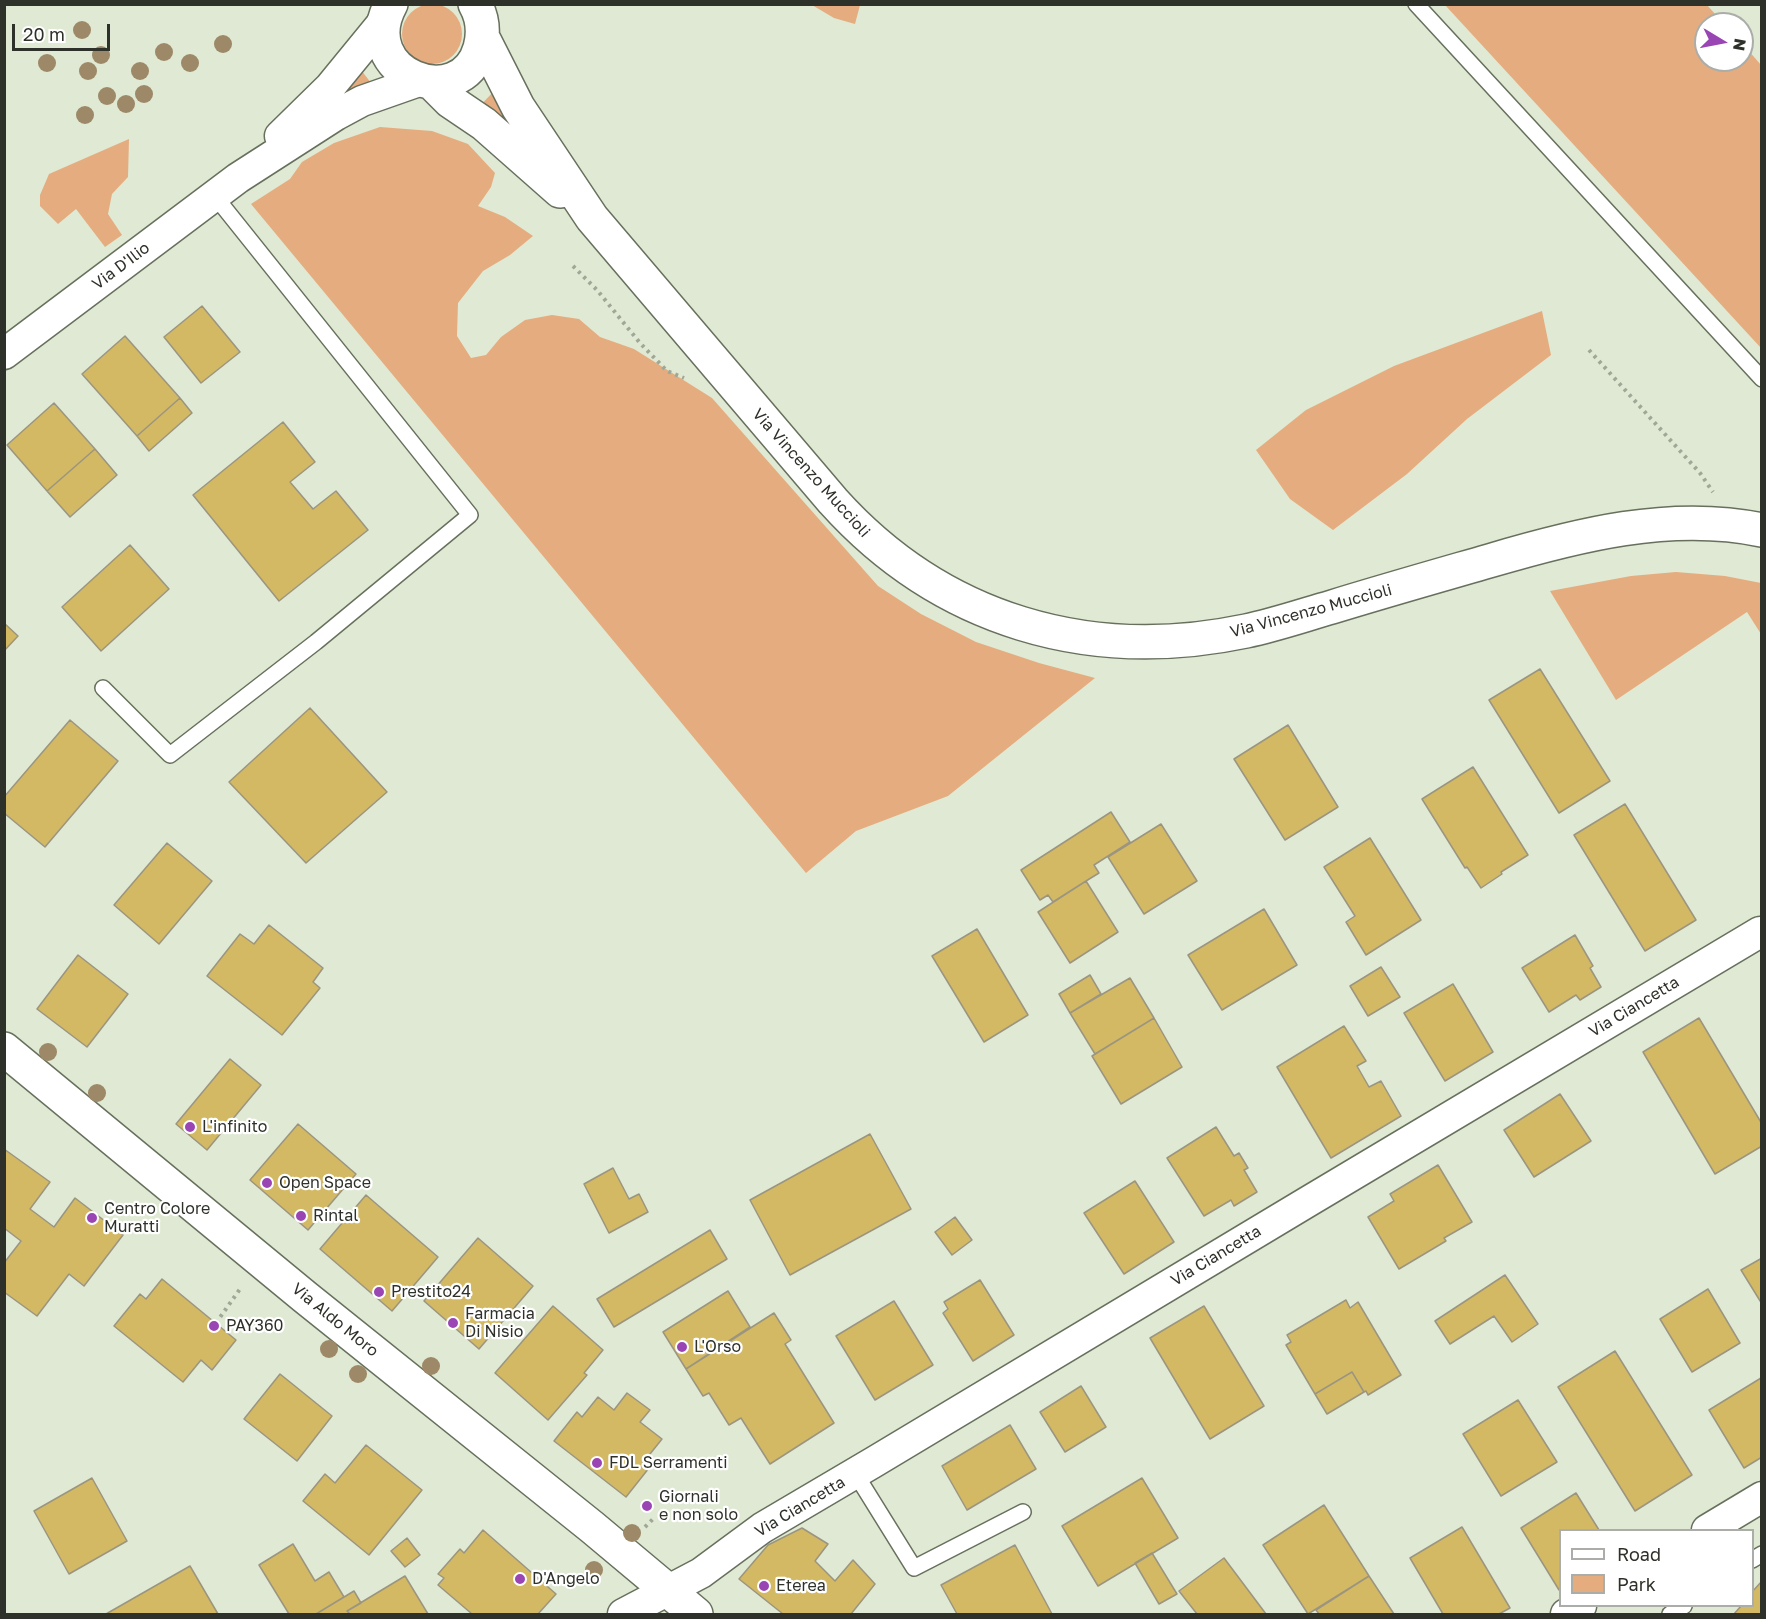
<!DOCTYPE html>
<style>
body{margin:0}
#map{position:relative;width:1766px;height:1619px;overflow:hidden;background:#dfe9d3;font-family:"Golos Text",sans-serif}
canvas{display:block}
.frame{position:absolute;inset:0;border:6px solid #2e3129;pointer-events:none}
.legend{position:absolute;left:1559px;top:1529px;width:195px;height:78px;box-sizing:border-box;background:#fff;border:2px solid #abada9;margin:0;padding:8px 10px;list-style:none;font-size:18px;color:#2e3129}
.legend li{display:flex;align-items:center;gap:12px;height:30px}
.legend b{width:30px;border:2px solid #abada9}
.north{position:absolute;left:1694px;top:12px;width:60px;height:60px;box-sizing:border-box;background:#fff;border:2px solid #abada9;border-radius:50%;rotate:100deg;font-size:16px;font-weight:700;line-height:24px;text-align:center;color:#2e3129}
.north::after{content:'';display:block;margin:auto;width:21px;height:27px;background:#9946b4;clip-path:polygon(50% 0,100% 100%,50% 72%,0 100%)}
.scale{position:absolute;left:12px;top:24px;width:98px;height:27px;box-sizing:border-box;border:3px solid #2e3129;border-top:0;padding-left:8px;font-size:18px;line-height:21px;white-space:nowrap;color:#2e3129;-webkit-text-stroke:4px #fff;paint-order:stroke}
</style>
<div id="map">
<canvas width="1766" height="1619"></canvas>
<div class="frame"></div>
<ul class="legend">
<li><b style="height:8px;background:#fff"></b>Road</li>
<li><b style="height:16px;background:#e5ac7f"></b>Park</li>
</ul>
<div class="north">N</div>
<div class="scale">20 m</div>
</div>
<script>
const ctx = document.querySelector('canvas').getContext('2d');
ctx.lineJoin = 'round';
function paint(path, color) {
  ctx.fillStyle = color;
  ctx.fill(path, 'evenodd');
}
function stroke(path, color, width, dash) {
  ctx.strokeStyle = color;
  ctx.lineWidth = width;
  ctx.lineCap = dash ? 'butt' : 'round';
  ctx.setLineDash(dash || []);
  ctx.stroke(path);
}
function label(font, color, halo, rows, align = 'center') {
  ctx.font = font + ' "Golos Text",sans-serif';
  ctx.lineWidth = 4.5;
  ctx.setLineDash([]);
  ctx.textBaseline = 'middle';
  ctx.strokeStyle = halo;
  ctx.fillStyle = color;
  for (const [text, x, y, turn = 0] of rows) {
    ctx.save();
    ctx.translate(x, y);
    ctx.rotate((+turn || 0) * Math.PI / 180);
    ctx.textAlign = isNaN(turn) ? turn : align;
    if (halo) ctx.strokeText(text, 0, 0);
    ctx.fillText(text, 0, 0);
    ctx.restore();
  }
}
paint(new Path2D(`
 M402 34a30 30 0 1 1 60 0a30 30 0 1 1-60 0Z
 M812 5H860L855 24 834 18Z
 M1445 5H1707L1724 24H1706V60H1742V43L1761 65V348Z
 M361 70 375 88 316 118Z
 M495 90 518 134 475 111Z
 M380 127 432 131 468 144 495 173 491 187 478 206 505 217 533 236 510 255 483 271 458 303 457 336 471 358 486 355 501 337 525 320 552 315 579 319 600 337 634 349 712 398 878 586 921 614 976 642 1039 663 1095 678 948 796 856 831 806 873 251 204 290 179 302 162 334 143Z
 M129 139 128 177 112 194 108 214 122 235 105 247 76 209 58 224 40 206V195L49 174Z
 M1542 311 1551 355 1467 419 1407 474 1333 530 1290 499 1256 450 1306 410 1394 366Z
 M1676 572 1725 576 1761 583V634L1747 612 1616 700 1550 591 1631 576Z`), '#e5ac7f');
const building = new Path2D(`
 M202 306 240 352 201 383 164 337Z
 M125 336 180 398 137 436 82 374Z
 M180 398 192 413 149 451 137 436Z
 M54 403 95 449 47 491 7 445Z
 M283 422 315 462 290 482 313 509 336 491 368 530 279 601 193 495Z
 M95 449 117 475 70 517 47 491Z
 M130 545 169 589 101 651 62 607Z
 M4 623 18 636 4 651Z
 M1540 669 1610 781 1559 813 1489 700Z
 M310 708 387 792 306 863 229 782Z
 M70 720 118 761 45 847 4 813V797Z
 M1288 725 1338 807 1285 840 1234 759Z
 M1473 767 1528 855 1501 872 1502 874 1481 888 1467 867 1465 868 1422 799Z
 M1625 804 1696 920 1645 951 1574 835Z
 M1111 812 1130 842 1094 865 1099 873 1086 881 1053 902 1048 895 1040 900 1021 870Z
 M1161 824 1197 881 1144 914 1108 857Z
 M1370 838 1421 920 1366 955 1346 922 1355 916 1324 867Z
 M167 843 212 881 159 944 114 905Z
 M1086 881 1118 932 1070 963 1038 912Z
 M1264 909 1297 965 1222 1010 1188 955Z
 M269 925 323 968 313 982 320 988 282 1035 207 976 240 934 254 944Z
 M977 929 1028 1015 984 1042 932 956Z
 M1575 935 1593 966 1590 968 1601 987 1580 1000 1576 995 1549 1012 1522 968Z
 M78 955 128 994 87 1047 37 1009Z
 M1381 967 1400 997 1368 1016 1350 986Z
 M1090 975 1101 994 1070 1013 1059 994Z
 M1130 978 1154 1018 1095 1054 1070 1013Z
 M1453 984 1493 1052 1445 1081 1404 1013Z
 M1154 1018 1182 1067 1121 1104 1092 1056Z
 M1699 1018 1762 1124V1146L1715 1174 1643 1052Z
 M1344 1026 1366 1061 1357 1066 1369 1087 1381 1081 1401 1116 1331 1158 1277 1067Z
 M230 1059 261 1085 207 1150 176 1124Z
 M1560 1094 1591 1141 1534 1177 1504 1130Z
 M298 1124 356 1174 308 1230 250 1180Z
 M1216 1127 1234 1156 1239 1153 1248 1168 1244 1170 1257 1192 1234 1206 1231 1200 1204 1216 1167 1158Z
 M870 1134 911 1209 790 1275 750 1200Z
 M4 1149 50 1182 30 1209 54 1227 75 1198 123 1235 84 1286 69 1274 37 1316 4 1292V1263L21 1241 4 1228Z
 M1438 1165 1472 1222 1444 1238 1446 1241 1399 1269 1368 1217 1394 1201 1390 1194Z
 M613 1168 629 1199 639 1194 648 1212 609 1233 584 1184Z
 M1135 1181 1174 1242 1124 1274 1084 1213Z
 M366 1195 438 1257 392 1311 320 1249Z
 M955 1217 972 1240 952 1255 935 1232Z
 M710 1230 727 1259 614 1327 597 1299Z
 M478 1238 533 1286 479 1349 424 1301Z
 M1762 1258V1304L1741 1270Z
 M1505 1275 1538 1324 1512 1342 1494 1316 1450 1344 1435 1321Z
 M162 1279 236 1340 212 1370 201 1360 183 1382 114 1326 140 1294 146 1299Z
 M980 1280 1014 1335 973 1361 943 1313 948 1309 944 1302Z
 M1708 1289 1740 1343 1692 1372 1660 1319Z
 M728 1291 750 1327 686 1369 663 1332Z
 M1346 1300 1350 1308 1358 1302 1401 1375 1368 1395 1366 1391 1364 1392 1352 1372 1315 1394 1286 1345 1291 1342 1287 1335Z
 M894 1301 933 1365 875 1400 836 1336Z
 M553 1306 603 1350 584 1373 587 1375 548 1420 495 1373Z
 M1204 1306 1264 1406 1210 1439 1150 1338Z
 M774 1313 791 1340 785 1344 834 1423 770 1464 741 1418 729 1425 709 1393 703 1396 686 1369Z
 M1615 1351 1692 1475 1635 1511 1558 1387Z
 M1352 1372 1364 1392 1327 1414 1315 1394Z
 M280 1374 332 1416 297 1461 244 1419Z
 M1761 1378 1762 1457 1744 1468 1709 1410Z
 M1081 1386 1106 1427 1065 1452 1040 1412Z
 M627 1393 650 1410 640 1422 662 1439 642 1464 649 1468 626 1497 554 1441 577 1412 582 1417 598 1397 614 1410Z
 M1518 1400 1557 1462 1501 1496 1463 1434Z
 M1010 1425 1036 1469 967 1510 942 1466Z
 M366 1445 422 1490 369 1555 303 1501 325 1474 335 1483Z
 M92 1478 127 1541 69 1574 34 1511Z
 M1142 1478 1178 1538 1098 1586 1062 1526Z
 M1576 1493 1599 1530H1560V1589L1559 1590 1521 1528Z
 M1324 1505 1369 1576 1308 1614 1263 1545Z
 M1462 1527 1510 1608 1499 1614H1443L1410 1558Z
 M802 1528 828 1544 815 1561 835 1581 853 1560 875 1584 851 1614H783L739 1579 768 1545Z
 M483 1530 556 1594 538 1614H472L438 1585 444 1578 438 1574 460 1549 464 1553Z
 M407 1538 420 1555 405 1567 391 1551Z
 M293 1544 315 1581 329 1572 344 1597 316 1614H289L259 1565Z
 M1015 1545 1052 1614H957L941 1585Z
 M1152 1553 1177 1594 1159 1604 1135 1563Z
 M1224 1558 1266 1614H1197L1179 1591Z
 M190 1566 218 1614H106Z
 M405 1576 428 1614H350L347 1611Z
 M1369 1576 1394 1614H1319L1316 1610Z
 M1762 1581V1614H1734L1741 1606H1752V1592Z
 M354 1591 361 1603 347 1611 350 1614H316Z`);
paint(building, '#d3b964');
stroke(building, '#9b9580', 1.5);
const lane = new Path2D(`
 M1416 4 1762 379
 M103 688 170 755 316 642 470 515 214 195
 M855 1473 914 1568 1023 1512
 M1752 1560 1762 1554
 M1670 1614 1684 1606`);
const street = new Path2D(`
 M280 136 330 87 384 21
 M4 354 238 178 336 115 362 101 419 81
 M1707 1530 1762 1497
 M623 1614 701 1573 762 1528 874 1462 1309 1201 1760 932
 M1566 1614 1581 1606`);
const secondary = new Path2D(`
 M391 4C353 74 461 115 480 48 484 33 483 18 475 4
 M483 38 518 107 592 218 833 501C941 621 1089 664 1246 631 1275 625 1304 615 1332 607 1384 591 1437 576 1489 561 1577 535 1670 511 1762 530
 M431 82 450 101 484 124 560 191`);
const primary = new Path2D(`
 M4 1049 305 1297 592 1527 696 1614`);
stroke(lane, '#67705d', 18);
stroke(street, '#67705d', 33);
stroke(secondary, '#67705d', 36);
stroke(primary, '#67705d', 36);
stroke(new Path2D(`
 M573 266 597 290 640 343 667 371 684 378
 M1589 350 1700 473 1713 492
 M216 1323 240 1289
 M645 1527 653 1519`), '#a0a796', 4, [3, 4.5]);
stroke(lane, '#fff', 15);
stroke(street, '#fff', 30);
stroke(secondary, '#fff', 33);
stroke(primary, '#fff', 33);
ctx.fillStyle = '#9d8967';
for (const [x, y] of [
 [82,30],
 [223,44],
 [164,52],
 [101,55],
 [47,63],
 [190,63],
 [88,71],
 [140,71],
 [144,94],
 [107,96],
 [126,104],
 [85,115],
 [48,1052],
 [97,1093],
 [329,1349],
 [431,1366],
 [358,1374],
 [632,1533],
 [594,1570]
]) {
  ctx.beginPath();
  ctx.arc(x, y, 9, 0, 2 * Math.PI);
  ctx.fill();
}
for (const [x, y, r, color] of [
 [190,1127,6,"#9946b4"],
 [267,1183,6,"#9946b4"],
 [301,1216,6,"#9946b4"],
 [92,1218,6,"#9946b4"],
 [379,1292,6,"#9946b4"],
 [453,1323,6,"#9946b4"],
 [214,1326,6,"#9946b4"],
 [682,1347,6,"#9946b4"],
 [597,1463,6,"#9946b4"],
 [647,1506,6,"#9946b4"],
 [520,1579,6,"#9946b4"],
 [764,1586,6,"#9946b4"]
]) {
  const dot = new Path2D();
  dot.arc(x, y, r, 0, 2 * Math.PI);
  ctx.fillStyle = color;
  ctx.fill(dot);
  stroke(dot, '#fff', 2);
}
label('16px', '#2e3129', '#fff', [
 ["Via D'Ilio",121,266,-37],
 ["Via Vincenzo Muccioli",811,473,48],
 ["Via Vincenzo Muccioli",1311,611,-15],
 ["Via Ciancetta",1634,1007,-31],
 ["Via Ciancetta",1216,1256,-31],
 ["Via Aldo Moro",335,1320,39],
 ["Via Ciancetta",800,1507,-31]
]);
label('16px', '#2e3129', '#fff', [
 ["L'infinito",202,1127],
 ["Open Space",279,1183],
 ["Centro Colore",104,1209],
 ["Muratti",104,1227],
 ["Rintal",313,1216],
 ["Prestito24",391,1292],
 ["Farmacia",465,1314],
 ["Di Nisio",465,1332],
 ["PAY360",226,1326],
 ["L'Orso",694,1347],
 ["FDL Serramenti",609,1463],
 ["Giornali",659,1497],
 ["e non solo",659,1515],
 ["D'Angelo",532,1579],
 ["Eterea",776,1586]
], 'left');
</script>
